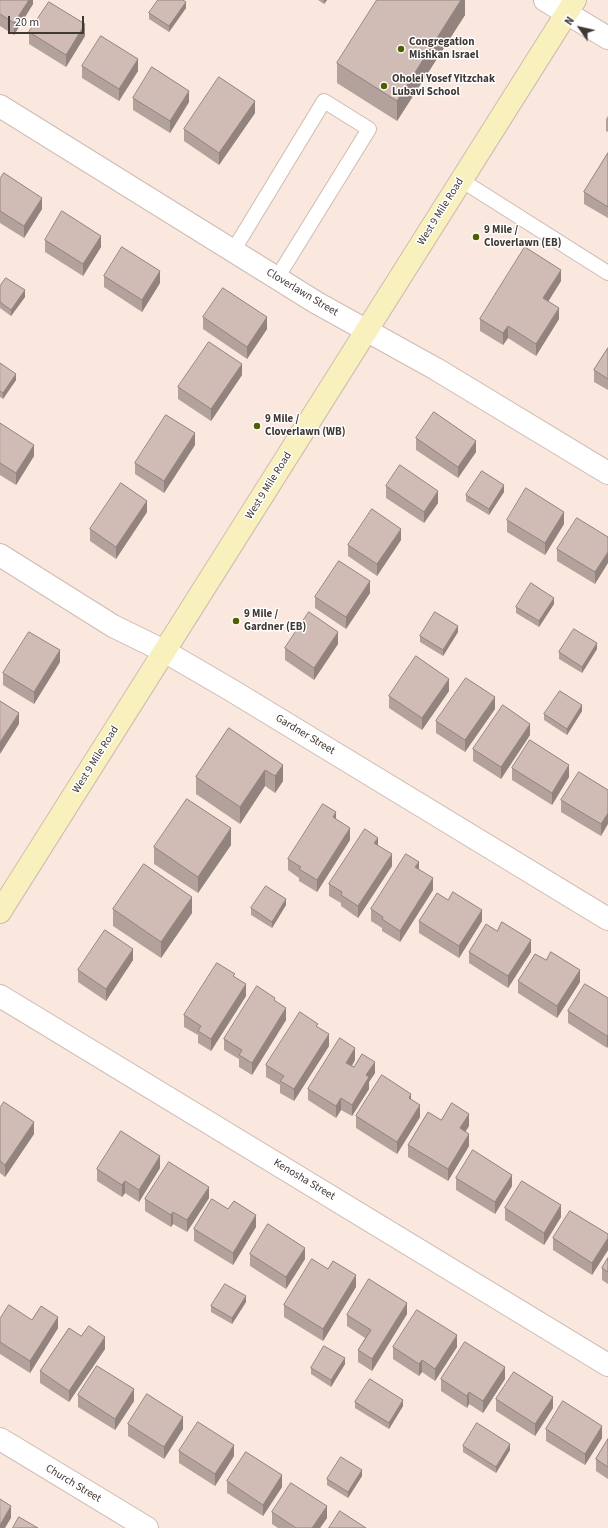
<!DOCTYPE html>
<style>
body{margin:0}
#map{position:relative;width:608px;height:1528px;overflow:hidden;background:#fae7dd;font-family:"Source Sans 3",sans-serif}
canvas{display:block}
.north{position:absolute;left:560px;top:8px;width:40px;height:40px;-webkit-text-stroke:3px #fff;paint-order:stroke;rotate:304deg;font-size:11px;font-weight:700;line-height:16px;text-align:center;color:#3f3834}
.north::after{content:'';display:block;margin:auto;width:14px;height:18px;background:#3f3834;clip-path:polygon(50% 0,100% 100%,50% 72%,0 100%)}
.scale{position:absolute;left:8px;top:16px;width:76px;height:18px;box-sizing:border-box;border:2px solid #3f3834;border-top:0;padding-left:5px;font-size:12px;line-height:14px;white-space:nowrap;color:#3f3834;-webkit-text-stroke:3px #fff;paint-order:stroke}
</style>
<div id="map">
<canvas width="608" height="1528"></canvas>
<div class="north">N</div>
<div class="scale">20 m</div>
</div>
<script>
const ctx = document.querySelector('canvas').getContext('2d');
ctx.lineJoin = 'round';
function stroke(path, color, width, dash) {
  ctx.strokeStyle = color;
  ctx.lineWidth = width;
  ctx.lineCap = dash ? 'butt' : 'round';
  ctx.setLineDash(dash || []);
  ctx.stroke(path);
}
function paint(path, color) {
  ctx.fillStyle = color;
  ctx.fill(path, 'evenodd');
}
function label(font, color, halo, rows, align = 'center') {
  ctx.font = font + ' "Source Sans 3",sans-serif';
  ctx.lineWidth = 3;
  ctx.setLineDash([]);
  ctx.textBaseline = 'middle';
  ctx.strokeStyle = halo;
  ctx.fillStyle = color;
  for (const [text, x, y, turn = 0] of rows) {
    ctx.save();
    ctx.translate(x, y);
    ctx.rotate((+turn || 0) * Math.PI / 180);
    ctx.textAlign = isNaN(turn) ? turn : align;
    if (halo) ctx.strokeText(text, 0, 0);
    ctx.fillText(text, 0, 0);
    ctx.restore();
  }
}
const lane = new Path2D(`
 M461 180 608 273
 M233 251 324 101 369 129 277 278`);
const street = new Path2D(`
 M545 0 608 38
 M0 106 317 303 436 369 608 473
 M0 555 113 626 164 651 231 690 608 919
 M0 996 608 1365
 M0 1439 147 1528`);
const secondary = new Path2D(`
 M0 912 575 0`);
stroke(lane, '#cebbb2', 16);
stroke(street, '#cebbb2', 24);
stroke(secondary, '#cebbb2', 24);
stroke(lane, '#fff', 14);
stroke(street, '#fff', 22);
stroke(secondary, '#f8f1be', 22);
paint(new Path2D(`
 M0 0H33V4L14 35 0 26Z
 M318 0H327L324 4Z
 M465 0V15L397 121 337 83V63Z
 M186 8 169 32 149 19V13Z
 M29 32 85 36 66 67 29 44Z
 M82 66 138 71 119 101 82 78Z
 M133 98 189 102 170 133 133 110Z
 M255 113 219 165 184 141V129Z
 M608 116V132L606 131V119Z
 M608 153V218L584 204V192Z
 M0 179 42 209 24 238 0 223Z
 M45 240 101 247 83 276 45 252Z
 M104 276 160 283 142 312 104 287Z
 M561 281 548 301 559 319 536 356 508 338 503 345 480 331V319Z
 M0 286 25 297 11 316 0 308Z
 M203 317 267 329 247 359 203 329Z
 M608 348V390L594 382V370Z
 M0 363 16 380 3 399 0 397Z
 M242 375 211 421 178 399V387Z
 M0 423 34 456 16 485 0 475Z
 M416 438 476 452 458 478 416 450Z
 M195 445 164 493 135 474V463Z
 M386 486 438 503 424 523 386 498Z
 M504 492 489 515 466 501V495Z
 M147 512 116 559 90 541V529Z
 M507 520 564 524 545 555 507 532Z
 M608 537 595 584 557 561V549Z
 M401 540 377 576 348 556V545Z
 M370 593 346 629 315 608V597Z
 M554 604 539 627 516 613V607Z
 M458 632 443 656 420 642V636Z
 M338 644 314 680 285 660V648Z
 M597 649 582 673 559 659V652Z
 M60 662 34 704 3 685V673Z
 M449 691 422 730 389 708V696Z
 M495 709 465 752 436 733V721Z
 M582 711 567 735 544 720V714Z
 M229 728 283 781 275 793 265 786 240 824 196 794V777Z
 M530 735 501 779 473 761V749Z
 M512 768 569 777 552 805 512 780Z
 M608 790 601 836 561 812V800Z
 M336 819 350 840 317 892 299 881V878L288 870V859Z
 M231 845 198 893 154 864V847Z
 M378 845 392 866 358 918 341 906V903L329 896V884Z
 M419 870 433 890 400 942 382 931V928L371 921V909Z
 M286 905 272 928 251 915V908Z
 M113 909 192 913 161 958 113 926Z
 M419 921H482L459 958 419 933Z
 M469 952H531L508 988 469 963Z
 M133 960 106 1001 78 982V970Z
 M235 977 246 996 211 1051 198 1043V1035L184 1027V1015Z
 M518 981 580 982 557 1018 518 993Z
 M608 998V1046L607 1048 568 1023V1011Z
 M275 1001 286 1020 252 1075 239 1067V1059L224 1050V1039Z
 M318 1027 329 1046 294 1101 280 1093V1085L266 1077V1065Z
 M355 1060 352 1066 354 1067 375 1073 369 1082V1089L352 1116 341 1110 336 1118 308 1100V1089Z
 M411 1100 420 1117 397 1154 356 1128V1116Z
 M0 1108 34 1134 5 1177 0 1173Z
 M441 1120 469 1126 465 1132 469 1146 448 1181 408 1157V1145Z
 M160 1168 139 1202 125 1193 122 1197 97 1181V1169Z
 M456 1178 512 1186 495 1214 456 1190Z
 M209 1198 187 1232 173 1224 171 1227 145 1211V1199Z
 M505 1208 561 1217 544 1245 505 1220Z
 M256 1227 233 1265 194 1241V1229Z
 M608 1234V1250L592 1275 553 1250V1238Z
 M250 1254 305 1259 286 1289 250 1266Z
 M608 1258V1284L602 1280V1268Z
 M356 1287 323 1341 284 1317V1305Z
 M246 1302 232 1324 211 1312V1306Z
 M407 1314 372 1371 358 1362V1350L365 1338 347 1326V1315Z
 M0 1319 32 1320 58 1328 30 1373 0 1354Z
 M81 1336 105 1349 69 1402 40 1383V1371Z
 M393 1347H457L435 1381 422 1372 419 1376 393 1359Z
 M345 1364 331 1387 311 1374V1368Z
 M441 1379H505L483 1413 469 1404 467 1408 441 1391Z
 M78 1395 134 1401 115 1430 78 1407Z
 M496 1399 553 1408 535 1436 496 1411Z
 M355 1402 403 1406 389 1429 355 1408Z
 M128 1424 183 1429 164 1459 128 1436Z
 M546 1429 602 1438 585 1465 546 1441Z
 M608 1439V1479L596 1471V1459Z
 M463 1446 510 1450 496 1473 463 1452Z
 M179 1451 234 1456 215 1486 179 1463Z
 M362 1476 348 1498 327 1485V1479Z
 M227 1481 282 1487 263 1516 227 1493Z
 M272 1512 327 1518 320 1528H278L272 1524Z`), '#b3a19c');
paint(new Path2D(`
 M29 0H33V4L14 35V23Z
 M324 0H327L324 4Z
 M461 0H465V15L397 121V101Z
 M186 2V8L169 32V26Z
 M85 24V36L66 67V55Z
 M138 59V71L119 101V89Z
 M189 91V102L170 133V121Z
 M255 101V113L219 165V153Z
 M42 198V209L24 238V226Z
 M101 236V247L83 276V264Z
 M561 270V281L543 310V298Z
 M160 271V283L142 312V300Z
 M25 290V297L11 316V310Z
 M559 308V319L536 356V344Z
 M267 317V329L247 359V347Z
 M508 326V338L503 345V333Z
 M242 364V375L211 421V409Z
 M16 374V380L3 399V393Z
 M195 433V445L164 493V481Z
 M476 441V452L458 478V467Z
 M34 445V456L16 485V473Z
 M504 485V492L489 515V509Z
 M438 491V503L424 523V512Z
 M147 501V512L116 559V547Z
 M564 512V524L545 555V543Z
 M401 529V540L377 576V564Z
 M608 552V563L595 584V572Z
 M370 581V593L346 629V617Z
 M554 598V604L539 627V621Z
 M458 626V632L443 656V650Z
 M338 632V644L314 680V668Z
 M597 643V649L582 673V667Z
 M60 650V662L34 704V692Z
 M449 679V691L422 730V718Z
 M495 697V709L465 752V740Z
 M582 705V711L567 735V729Z
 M19 713V724L0 754V742Z
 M530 724V735L501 779V767Z
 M283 765V781L275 793V776Z
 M569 765V777L552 805V793Z
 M265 770V786L240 824V807Z
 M336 812V824L333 817Z
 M608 813V824L601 836V824Z
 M231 828V845L198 893V877Z
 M350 828V840L317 892V880Z
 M378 838V849L374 843Z
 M392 854V866L358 918V906Z
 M419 862V874L415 867Z
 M433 878V890L400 942V931Z
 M192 897V913L161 958V942Z
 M286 899V905L272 928V922Z
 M482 910V921L459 958V946Z
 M531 940V952L508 988V976Z
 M133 949V960L106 1001V989Z
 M580 970V982L557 1018V1006Z
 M246 984V996L211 1051V1039Z
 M286 1008V1020L252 1075V1063Z
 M329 1034V1046L294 1101V1089Z
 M608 1035V1046L607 1048V1036Z
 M355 1048V1060L346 1075V1063Z
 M375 1062V1073L369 1082V1089L352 1116V1105L366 1075Z
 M411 1094V1106L409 1098Z
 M341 1098V1110L336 1118V1106Z
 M420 1105V1117L397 1154V1142Z
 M469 1114V1126L460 1140V1128Z
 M34 1122V1134L5 1177V1165Z
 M469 1134V1146L448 1181V1169Z
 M160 1156V1168L139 1202V1190Z
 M512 1175V1186L495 1214V1202Z
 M125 1181V1193L122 1197V1185Z
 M209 1187V1198L187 1232V1220Z
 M561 1205V1217L544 1245V1233Z
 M173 1212V1224L171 1227V1215Z
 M256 1215V1227L233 1265V1253Z
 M608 1238V1250L592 1275V1263Z
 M305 1248V1259L286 1289V1277Z
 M356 1275V1287L323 1341V1329Z
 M246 1296V1302L232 1324V1318Z
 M407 1303V1314L372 1371V1359Z
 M58 1317V1328L30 1373V1361Z
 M457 1335V1347L435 1381V1369Z
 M105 1337V1349L69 1402V1391Z
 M345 1358V1364L331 1387V1380Z
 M422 1360V1372L419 1376V1364Z
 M505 1367V1379L483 1413V1401Z
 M134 1389V1401L115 1430V1419Z
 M469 1392V1404L467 1408V1396Z
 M553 1397V1408L535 1436V1424Z
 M403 1400V1406L389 1429V1423Z
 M183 1417V1429L164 1459V1447Z
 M602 1426V1438L585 1465V1454Z
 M510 1444V1450L496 1473V1467Z
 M234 1445V1456L215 1486V1474Z
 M362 1470V1476L348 1498V1492Z
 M282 1475V1487L263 1516V1505Z
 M11 1506V1518L5 1528H0V1525Z
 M327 1506V1518L320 1528H312Z`), '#92837f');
const building = new Path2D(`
 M0 0H29L14 23 0 14Z
 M158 0H183L186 2 169 26 149 13Z
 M377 0H461L397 101 337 63Z
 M49 2 85 24 66 55 29 32Z
 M101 36 138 59 119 89 82 66Z
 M152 67 189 91 170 121 133 98Z
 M219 77 255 101 219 153 184 129Z
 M608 153V207L584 192Z
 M4 173 42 198 24 226 0 211V179Z
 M62 211 101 236 83 264 45 240Z
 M122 247 160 271 142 300 104 276Z
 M525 247 561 270 543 298 559 308 536 344 508 326 503 333 480 319Z
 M6 278 25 290 11 310 0 302V286Z
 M223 288 267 317 247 347 203 317Z
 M209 342 242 364 211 409 178 387Z
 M608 348V379L594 370Z
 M0 363 16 374 3 393 0 391Z
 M434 412 476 441 458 467 416 438Z
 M166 415 195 433 164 481 135 463Z
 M0 423 34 445 16 473 0 463Z
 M400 465 438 491 424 512 386 486Z
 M482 471 504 485 489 509 466 495Z
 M121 483 147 501 116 547 90 529Z
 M526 488 564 512 545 543 507 520Z
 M372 509 401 529 377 564 348 545Z
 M577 518 608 537V552L595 572 557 549Z
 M339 561 370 581 346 617 315 597Z
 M531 583 554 598 539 621 516 607Z
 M309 612 338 632 314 668 285 648Z
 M435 612 458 626 443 650 420 636Z
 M574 629 597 643 582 667 559 652Z
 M29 632 60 650 34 692 3 673Z
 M416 656 449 679 422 718 389 696Z
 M466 678 495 697 465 740 436 721Z
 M560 691 582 705 567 729 544 714Z
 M0 701 19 713 0 742Z
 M503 705 530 724 501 767 473 749Z
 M229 728 283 765 275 776 265 770 240 807 196 777Z
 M530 740 569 765 552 793 512 768Z
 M579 772 608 790V813L601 824 561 800Z
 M187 799 231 828 198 877 154 847Z
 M323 804 336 812 333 817 350 828 317 880 299 869 301 867 288 859Z
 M365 829 378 838 374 843 392 854 358 906 341 895 342 892 329 884Z
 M406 854 419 862 415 867 433 878 400 931 382 919 383 917 371 909Z
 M144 864 192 897 161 942 113 909Z
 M266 886 286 899 272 922 251 908Z
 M453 892 482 910 459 946 419 921 437 893 448 900Z
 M502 922 531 940 508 976 469 952 486 924 497 931Z
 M105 930 133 949 106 989 78 970Z
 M551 952 580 970 557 1006 518 981 535 954 546 960Z
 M217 963 235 974 233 976 246 984 211 1039 198 1031 201 1026 184 1015Z
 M585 984 608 998V1035L607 1036 568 1011Z
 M257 986 275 998 274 1000 286 1008 252 1063 239 1055 242 1050 224 1039Z
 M300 1012 318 1024 316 1026 329 1034 294 1089 280 1081 284 1076 266 1065Z
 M340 1038 355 1048 346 1063 354 1067 362 1054 375 1062 366 1075 369 1077 352 1105 341 1098 336 1106 308 1089Z
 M382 1075 411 1094 409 1098 420 1105 397 1142 356 1116Z
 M4 1102 34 1122 5 1165 0 1161V1108Z
 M452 1103 469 1114 460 1128 469 1134 448 1169 408 1145 428 1112 441 1120Z
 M121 1131 160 1156 139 1190 125 1181 122 1185 97 1169Z
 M473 1150 512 1175 495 1202 456 1178Z
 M169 1162 209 1187 187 1220 173 1212 171 1215 145 1199Z
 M522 1181 561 1205 544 1233 505 1208Z
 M212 1199 228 1209 234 1201 256 1215 233 1253 194 1229Z
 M570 1211 608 1234V1238L592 1263 553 1238Z
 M268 1224 305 1248 286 1277 250 1254Z
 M608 1258V1272L602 1268Z
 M312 1259 328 1269 333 1261 356 1275 323 1329 284 1305Z
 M369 1279 407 1303 372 1359 358 1350 371 1330 347 1315Z
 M225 1284 246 1296 232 1318 211 1306Z
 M9 1305 32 1320 41 1306 58 1317 30 1361 0 1342V1319Z
 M417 1310 457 1335 435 1369 422 1360 419 1364 393 1347Z
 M89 1326 105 1337 69 1391 40 1371 69 1328 81 1336Z
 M465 1342 505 1367 483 1401 469 1392 467 1396 441 1379Z
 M324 1346 345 1358 331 1380 311 1368Z
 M97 1366 134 1389 115 1419 78 1395Z
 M514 1372 553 1397 535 1424 496 1399Z
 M370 1379 403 1400 389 1423 355 1402Z
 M147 1394 183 1417 164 1447 128 1424Z
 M563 1401 602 1426 585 1454 546 1429Z
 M198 1422 234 1445 215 1474 179 1451Z
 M477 1423 510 1444 496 1467 463 1446Z
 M608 1439V1467L596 1459Z
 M246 1452 282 1475 263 1505 227 1481Z
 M341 1457 362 1470 348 1492 327 1479Z
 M291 1483 327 1506 312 1528H296L272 1512Z
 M0 1499 11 1506 0 1525Z
 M340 1511 366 1528H329Z
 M19 1517 38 1528H13Z`);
paint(building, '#d0bbb5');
stroke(building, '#92837f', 1);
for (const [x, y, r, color] of [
 [401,49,4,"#4f6003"],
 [384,86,4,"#4f6003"],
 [476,237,4,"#4f6003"],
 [257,426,4,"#4f6003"],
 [236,621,4,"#4f6003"]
]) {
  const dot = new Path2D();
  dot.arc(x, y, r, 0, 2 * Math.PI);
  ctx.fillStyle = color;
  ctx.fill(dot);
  stroke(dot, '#fff', 1.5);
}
label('bold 11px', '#3f3834', '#fff', [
 ["Congregation",409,43],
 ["Mishkan Israel",409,56],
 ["Oholei Yosef Yitzchak",392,80],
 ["Lubavi School",392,93],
 ["9 Mile /",484,231],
 ["Cloverlawn (EB)",484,244],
 ["9 Mile /",265,420],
 ["Cloverlawn (WB)",265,433],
 ["9 Mile /",244,615],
 ["Gardner (EB)",244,628]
], 'left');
label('11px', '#3f3834', '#fff', [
 ["West 9 Mile Road",441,212,-58],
 ["Cloverlawn Street",302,293,31],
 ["West 9 Mile Road",269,486,-58],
 ["Gardner Street",305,735,31],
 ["West 9 Mile Road",96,760,-58],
 ["Kenosha Street",304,1180,31],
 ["Church Street",73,1484,31]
]);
</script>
